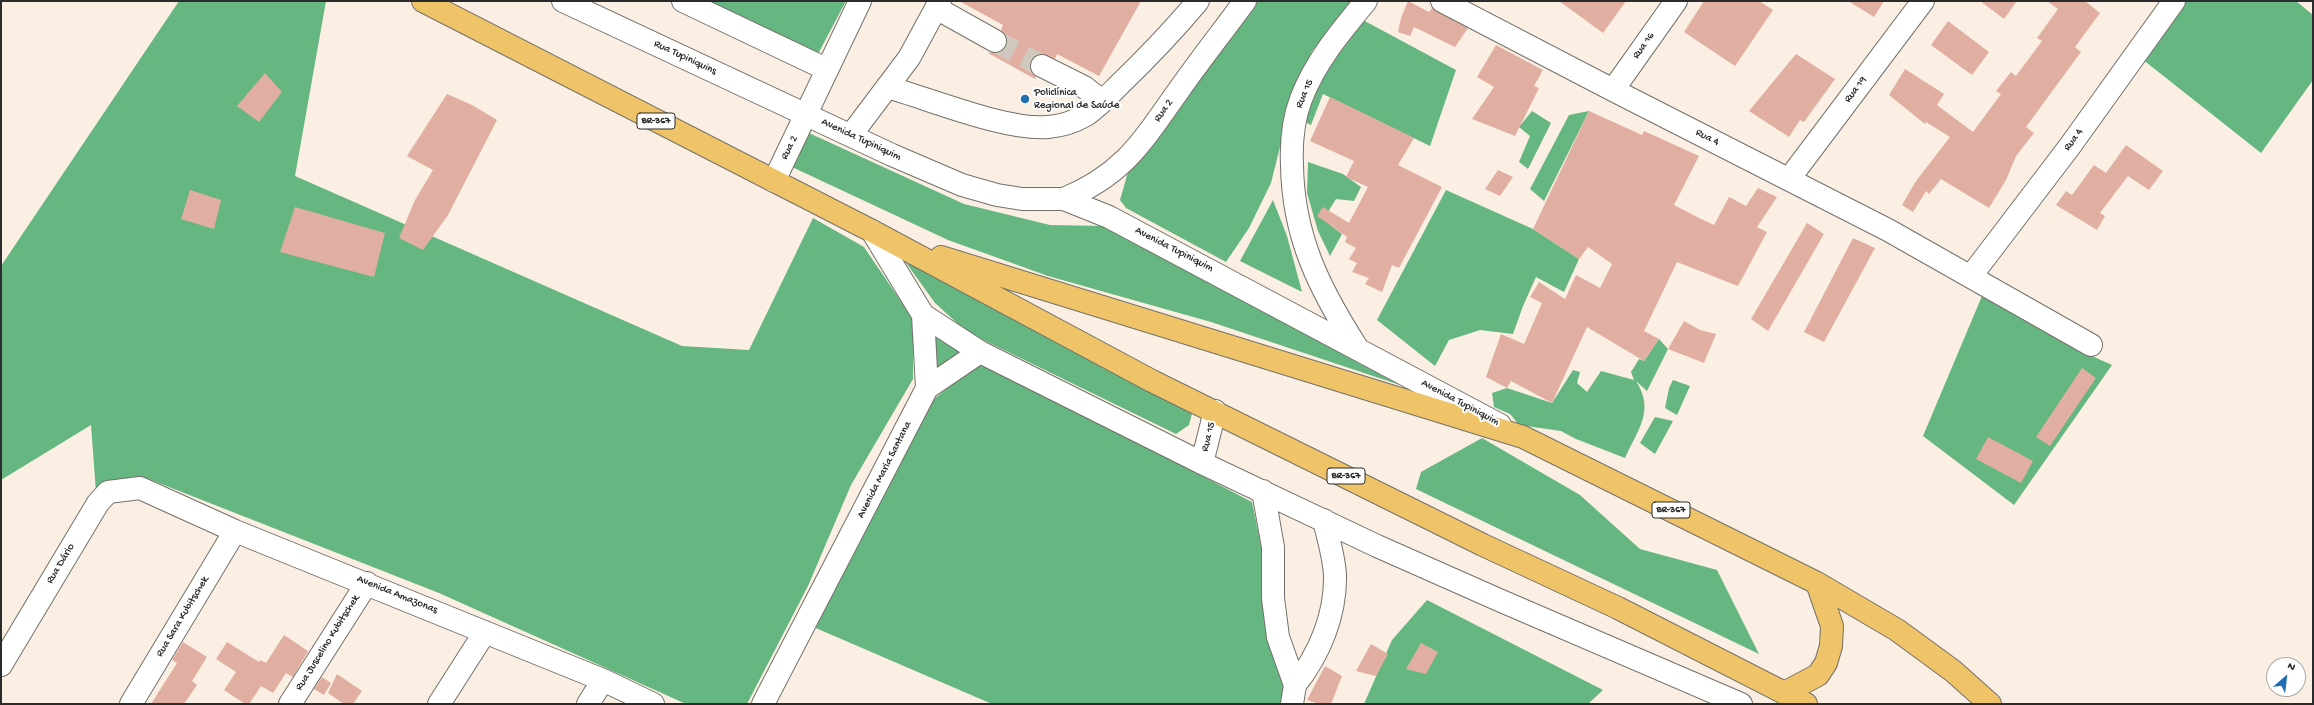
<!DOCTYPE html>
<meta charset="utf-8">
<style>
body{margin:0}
#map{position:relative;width:2314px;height:705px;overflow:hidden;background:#faefe2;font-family:"Gochi Hand",sans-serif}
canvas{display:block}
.frame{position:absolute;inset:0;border:2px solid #2b2b2b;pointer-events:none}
.north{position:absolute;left:2266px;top:657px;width:40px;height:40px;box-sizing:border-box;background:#fff;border:1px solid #aaa;border-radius:50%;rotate:28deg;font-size:11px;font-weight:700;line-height:16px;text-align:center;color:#2b2b2b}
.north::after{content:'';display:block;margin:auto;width:14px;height:18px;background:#1f6fb2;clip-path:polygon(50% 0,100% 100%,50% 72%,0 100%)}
</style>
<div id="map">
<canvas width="2314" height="705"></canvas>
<div class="frame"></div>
<div class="north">N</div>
</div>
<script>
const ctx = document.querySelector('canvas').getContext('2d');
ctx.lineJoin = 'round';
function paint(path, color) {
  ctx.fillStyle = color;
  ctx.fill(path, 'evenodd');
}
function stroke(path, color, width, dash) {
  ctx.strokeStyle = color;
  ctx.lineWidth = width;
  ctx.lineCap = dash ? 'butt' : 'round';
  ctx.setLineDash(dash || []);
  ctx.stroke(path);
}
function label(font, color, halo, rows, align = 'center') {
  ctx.font = font + ' "Gochi Hand",sans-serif';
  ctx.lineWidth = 4;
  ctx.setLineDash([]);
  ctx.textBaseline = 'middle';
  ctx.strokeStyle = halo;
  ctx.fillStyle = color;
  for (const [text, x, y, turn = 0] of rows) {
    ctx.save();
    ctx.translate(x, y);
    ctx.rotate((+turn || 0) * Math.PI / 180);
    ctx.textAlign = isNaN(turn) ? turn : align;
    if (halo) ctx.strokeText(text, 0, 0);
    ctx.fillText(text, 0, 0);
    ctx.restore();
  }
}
paint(new Path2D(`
 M179 1H326L295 176 682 346 749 350 813 218 864 247 913 319V379L851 485 808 586 747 704H686L439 593 146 478 96 492 91 425 1 480V266Z
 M703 1H846L818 54Z
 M1252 1H1356L1312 51 1289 111 1271 183 1249 228 1226 262 1126 208 1120 200 1128 172Z
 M2182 1H2296L2313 15V80L2261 153 2142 59Z
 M1361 19 1456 70 1430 146 1323 94 1311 125 1303 121 1313 88Z
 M1532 111 1551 123 1528 169 1519 162 1530 136 1519 127Z
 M1589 111 1544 201 1530 189 1569 115Z
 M809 133 964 204 1050 225 1103 226 1400 385 1211 322 1048 276 948 240 792 167Z
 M1308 162 1343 174 1361 187 1354 201 1336 199 1328 212 1330 225 1342 234 1330 256 1318 231 1307 193Z
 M1446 190 1533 229 1579 259 1564 292 1536 277 1523 306 1513 334 1480 330 1449 340 1435 366 1377 320Z
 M1273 200 1287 236 1302 292 1240 261Z
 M899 253 1194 406 1189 425 1176 434 967 332 935 303Z
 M1982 296 2083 352 2112 365 2014 505 1923 436Z
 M923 315 980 352 927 388Z
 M1659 339 1668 349 1647 391 1636 381C1655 411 1638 429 1625 458L1576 439 1561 431 1519 425 1510 414 1494 407 1492 393 1507 388 1552 403 1573 370 1580 372 1577 383 1587 392 1601 371 1634 380 1631 372 1639 359 1644 361Z
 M982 361 1252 502 1267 575 1288 704H992L811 626 934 399Z
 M1673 380 1690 386 1677 415 1665 408 1669 388Z
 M1655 417 1673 421 1655 454 1640 443Z
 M1482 438 1580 495 1640 549 1717 570 1759 654 1416 489 1421 472Z
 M1427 600 1603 690 1588 704H1364L1392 640Z`), '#66b681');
paint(new Path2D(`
 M959 1H1141L1099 76 1057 54 1055 59 1042 54 1035 55 1031 61 1030 67 1036 77 1035 79 988 53 1001 52 1006 47V35L1001 30 1003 25Z
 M1408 1 1429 12 1432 8 1468 28 1455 47 1414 27 1410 36 1398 32 1401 18Z
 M1559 1H1626L1603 33Z
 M1704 1H1759L1773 10 1735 66 1684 32Z
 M1848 1H1884L1874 17Z
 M1980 1H2017L2004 19Z
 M2047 1H2085L2100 13 2075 47 2081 52 2026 127 2034 133 2016 156 2006 180 1989 208 1941 179 1929 194 1926 191 1913 212 1902 205 1916 181 1950 137 1926 122 1925 124 1889 95 1905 69 1944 94 1937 105 1973 132 2001 94 1996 91 2011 72 2016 76 2042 41 2037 38 2058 9Z
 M1948 21 1989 52 1972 75 1931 45Z
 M1496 45 1543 70 1534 86 1539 88 1515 136 1472 119 1494 87 1477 77Z
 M1796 54 1835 79 1804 122 1800 120 1789 137 1749 111Z
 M265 73 282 92 259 122 237 106Z
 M447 94 472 105 497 120 448 215 423 250 399 238 415 200 433 170 407 156Z
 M1330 97 1414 138 1398 165 1442 187 1399 268 1392 265 1382 292 1365 284 1369 278 1352 272 1357 263 1349 259 1356 248 1345 242 1347 237 1317 216 1323 207 1349 223 1368 187 1346 177 1354 161 1310 141Z
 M1589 111 1642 135 1644 131 1699 156 1674 205 1699 218 1714 225 1729 197 1746 206 1758 188 1777 197 1757 227 1767 232 1738 286 1677 262 1644 331 1659 339 1644 361 1587 327 1552 403 1511 381 1507 388 1486 377 1501 334 1524 344 1542 303 1530 297 1539 282 1565 299 1576 275 1600 288 1612 264 1588 247 1579 259 1533 229Z
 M2126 145 2163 171 2149 190 2128 176 2100 213 2105 216 2097 230 2056 205 2066 191 2072 195 2094 165 2106 173Z
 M1498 170 1513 177 1500 196 1485 189Z
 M190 190 221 200 214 229 181 219Z
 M295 207 385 233 374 277 280 252Z
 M1807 223 1824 234 1768 331 1751 319Z
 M1853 238 1875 248 1824 342 1804 332Z
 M1684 321 1700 330 1716 334 1704 363 1668 349Z
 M2082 368 2096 378 2050 446 2036 437Z
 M1988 437 2033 461 2021 483 1976 459Z
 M284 635 308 651 293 677 286 673 273 693 261 686 249 704H245L224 690 236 672 216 659 227 642 259 662 260 660 266 663Z
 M183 642 207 657 192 681 197 685 184 704H151L177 663 172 660Z
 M1421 643 1438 652 1426 674 1406 669Z
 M1371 644 1388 654 1376 676 1356 671Z
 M1325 666 1342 676 1331 704H1319L1307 700Z
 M337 674 362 691 353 704H344L328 693Z
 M322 677 331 683 324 695 314 689Z`), '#e1afa1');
stroke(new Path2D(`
 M995 41 1042 66`), '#d1c8bd', 22, [22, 11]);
const minor = new Path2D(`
 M563 1 892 155 962 185 997 195 1022 199H1064L1109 217 1500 425
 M683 1 826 69
 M1442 1 1613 90 1888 230 2091 345
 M936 8 995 41
 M1042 66 1084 87 1102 101
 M887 87C930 99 1007 131 1048 127 1061 126 1074 122 1086 115 1098 107 1109 95 1119 85 1147 58 1173 31 1198 1
 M1613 90 1676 1
 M851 135 909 58 940 1
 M1789 179 1923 1
 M774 181 860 1
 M1064 199C1125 174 1143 140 1179 90 1200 60 1223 31 1245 1
 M1971 276 2070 146 2174 1
 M923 315 980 352 1202 463 1377 546 1499 600 1741 704
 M1356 346C1319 288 1293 236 1292 165 1291 143 1293 120 1301 99 1315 62 1341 31 1366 1
 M927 388 980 352
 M1202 463 1215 411
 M1263 491 1273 547V598L1278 637 1295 685 1292 704
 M1 665 98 503 108 492 140 488 235 531 603 680 653 704
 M1295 685C1319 655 1336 615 1335 575 1334 556 1328 538 1324 520
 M131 704 235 531
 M290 704 367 583
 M439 704 485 632
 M588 704 603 680
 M763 704 927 388 923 315 872 231`);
const major = new Path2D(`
 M423 1 872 231 1152 381 1483 545 1618 608 1806 704
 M941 257 1523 437 1817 583 1897 630 1953 671 1990 704
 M1784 693 1818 675 1826 663 1831 646 1832 626 1817 583`);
stroke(minor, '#73706b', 24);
stroke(major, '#73706b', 24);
stroke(minor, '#fff', 22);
stroke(major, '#efc469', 22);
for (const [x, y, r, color] of [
 [1025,99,5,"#1f6fb2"]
]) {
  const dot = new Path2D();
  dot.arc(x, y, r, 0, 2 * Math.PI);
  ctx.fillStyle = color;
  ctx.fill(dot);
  stroke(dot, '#fff', 1.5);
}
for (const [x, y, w] of [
 [656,121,38],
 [1346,476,38],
 [1671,510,38]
]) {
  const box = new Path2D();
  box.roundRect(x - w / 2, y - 8, w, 16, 3);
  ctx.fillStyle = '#fff';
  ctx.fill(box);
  stroke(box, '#2b2b2b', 1);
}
label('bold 10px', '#2b2b2b', null, [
 ["BR-367",656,121],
 ["BR-367",1346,476],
 ["BR-367",1671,510]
]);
label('11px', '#2b2b2b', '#fff', [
 ["Rua 16",1644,46,-55],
 ["Rua Tupiniquins",685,58,25],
 ["Rua 19",1856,90,-53],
 ["Rua 15",1305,94,-67],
 ["Rua 2",1164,111,-55],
 ["Rua 4",1707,138,27],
 ["Avenida Tupiniquim",861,140,25],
 ["Rua 4",2074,140,-54],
 ["Rua 2",790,148,-64],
 ["Avenida Tupiniquim",1174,250,27],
 ["Avenida Tupiniquim",1460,403,28],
 ["Rua 15",1209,437,-76],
 ["Avenida Maria Santana",885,470,-63],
 ["Rua Dário",61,564,-59],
 ["Avenida Amazonas",397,595,22],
 ["Rua Sara Kubitschek",183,617,-59],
 ["Rua Juscelino Kubitschek",328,643,-58]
]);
label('11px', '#2b2b2b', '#fff', [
 ["Policlínica",1034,93],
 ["Regional de Saúde",1034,106]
], 'left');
</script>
